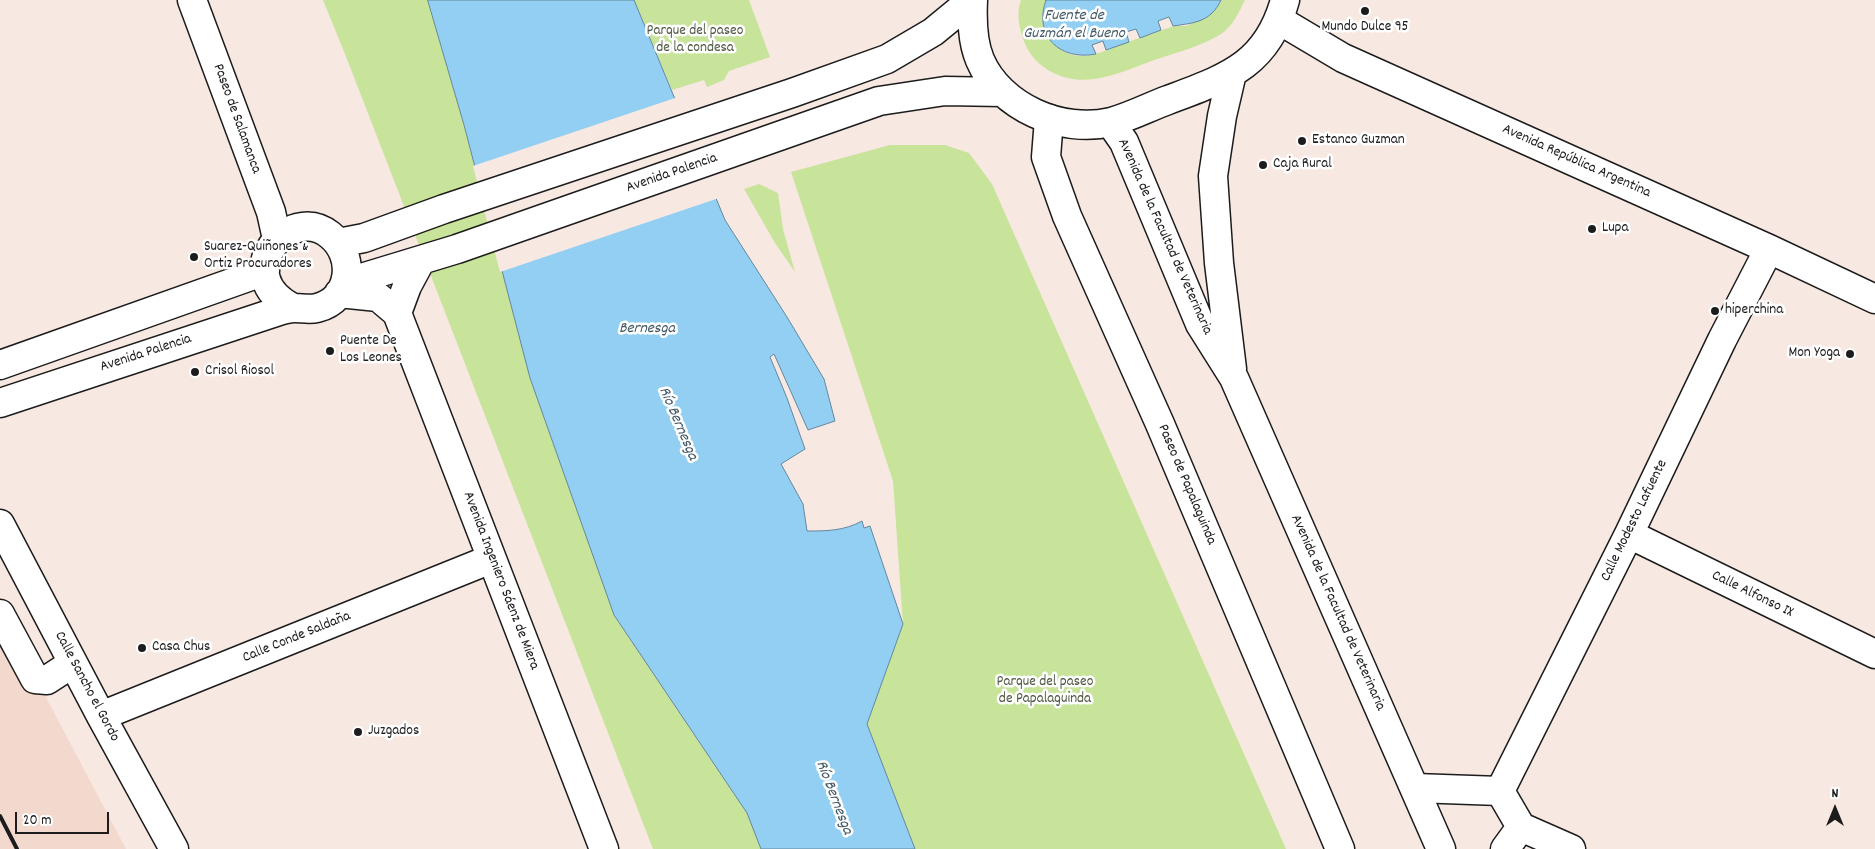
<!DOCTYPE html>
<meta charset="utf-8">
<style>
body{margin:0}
#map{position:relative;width:1875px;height:849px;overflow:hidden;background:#f8e8e2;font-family:Dekko,sans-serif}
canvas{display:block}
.north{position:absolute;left:1810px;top:784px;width:50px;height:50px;-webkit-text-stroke:4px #fff;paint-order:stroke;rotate:0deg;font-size:14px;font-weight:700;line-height:20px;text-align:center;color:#1c1c1c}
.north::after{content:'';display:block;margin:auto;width:18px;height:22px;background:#1c1c1c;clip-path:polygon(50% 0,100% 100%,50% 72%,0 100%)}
.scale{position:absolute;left:15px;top:812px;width:94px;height:22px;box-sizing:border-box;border:2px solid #1c1c1c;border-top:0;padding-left:6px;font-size:15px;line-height:18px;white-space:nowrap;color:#1c1c1c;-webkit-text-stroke:4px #fff;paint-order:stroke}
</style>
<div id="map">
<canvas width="1875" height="849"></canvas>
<div class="north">N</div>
<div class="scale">20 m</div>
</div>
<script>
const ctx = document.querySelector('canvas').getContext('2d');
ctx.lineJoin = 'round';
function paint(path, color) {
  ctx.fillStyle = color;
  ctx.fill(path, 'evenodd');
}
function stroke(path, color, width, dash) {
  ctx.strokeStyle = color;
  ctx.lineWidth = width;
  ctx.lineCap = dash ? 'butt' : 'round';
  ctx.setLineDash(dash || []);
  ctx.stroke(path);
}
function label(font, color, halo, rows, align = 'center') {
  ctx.font = font + ' Dekko,sans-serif';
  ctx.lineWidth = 5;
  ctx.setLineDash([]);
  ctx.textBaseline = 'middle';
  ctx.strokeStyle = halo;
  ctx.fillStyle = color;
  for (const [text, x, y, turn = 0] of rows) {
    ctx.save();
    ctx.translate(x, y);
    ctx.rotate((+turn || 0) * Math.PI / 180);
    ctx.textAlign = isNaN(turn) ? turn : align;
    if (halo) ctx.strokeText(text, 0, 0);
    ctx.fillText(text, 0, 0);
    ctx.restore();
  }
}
paint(new Path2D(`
 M0 610 126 849H0Z`), '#f3d8cd');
paint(new Path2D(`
 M323 0H428L464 125 530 378 614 615 747 813 761 849H653L345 54Z
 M634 0H749L770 57 729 71 724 80 707 87 704 80 672 90Z
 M1021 0H1046C1041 14 1041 28 1050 40 1058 49 1070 57 1083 56 1096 56 1108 49 1120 45 1138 38 1156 32 1174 26H1187L1220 3 1221 0H1245C1239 12 1233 26 1221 34 1202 46 1178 52 1157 59 1120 72 1085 92 1048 70 1037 63 1028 53 1024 41 1019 28 1016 13 1021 0Z
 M890 145H945L969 153 992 184 1286 849H915L867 724 903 624 893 481 791 172Z
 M759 184 778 193 783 229 795 272 775 243 744 189Z`), '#c8e39a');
const water = new Path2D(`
 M428 0H634L725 220 787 317 824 379 835 421 808 430 774 354 770 357 787 398 805 449 781 464 803 504 807 531C826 531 844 531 862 521L864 528 870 526 903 624 867 724 915 849H761L747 813 614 615 530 378 464 125Z
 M1046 0H1221C1211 22 1194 23 1173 26L1169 17 1158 21 1161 30 1140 38 1136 29 1126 32 1129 42 1106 50 1103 41 1092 45 1096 54C1060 61 1033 36 1046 0Z`);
paint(water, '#92cff3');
stroke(water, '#63879d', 1);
paint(new Path2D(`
 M678 97 719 198 500 272 473 166Z`), '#f8e8e2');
const minor = new Path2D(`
 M192 0 271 212 277 239
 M1279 20 1343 58 1769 249 1875 299
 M1049 119 1046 157 1067 216 1160 424 1340 849
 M0 524 101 716 174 849
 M1629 534 1875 654
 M0 614 35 679 47 680 73 663
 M101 716 491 559
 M1415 788 1500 791 1521 827 1505 849
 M1500 791 1629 534 1722 340 1769 249
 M1521 827 1571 849`);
const major = new Path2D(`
 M973 0C972 20 972 41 980 60 1000 107 1062 134 1111 122 1130 117 1149 107 1168 100 1226 78 1267 66 1285 0
 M1232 73 1222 116 1213 176 1219 263 1232 369
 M1110 122 1124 142 1200 324 1234 378 1441 849
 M338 243 364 238 444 209 792 93 887 59 933 32 972 0
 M345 283 457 249 879 101 945 91 1003 92
 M339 293 378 297 397 313 604 849
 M397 313 407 286 421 260
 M0 365 265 271
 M0 403 276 312C282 310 288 308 295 308 302 308 309 310 317 308 352 299 356 256 330 235 289 202 228 275 293 308`);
stroke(minor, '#1c1c1c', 31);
stroke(major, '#1c1c1c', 31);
stroke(minor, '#fff', 28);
stroke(major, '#fff', 28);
stroke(new Path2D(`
 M0 816 17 849`), '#1c1c1c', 4);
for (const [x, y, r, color] of [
 [1365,11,5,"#1c1c1c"],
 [1302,141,5,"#1c1c1c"],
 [1263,165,5,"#1c1c1c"],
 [1592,229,5,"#1c1c1c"],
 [194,257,5,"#1c1c1c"],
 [1715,311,5,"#1c1c1c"],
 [330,351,5,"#1c1c1c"],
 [1850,354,5,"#1c1c1c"],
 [195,372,5,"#1c1c1c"],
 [142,648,5,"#1c1c1c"],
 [358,732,5,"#1c1c1c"]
]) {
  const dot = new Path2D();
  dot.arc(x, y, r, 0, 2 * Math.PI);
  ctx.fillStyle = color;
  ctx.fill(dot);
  stroke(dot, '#fff', 2);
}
label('15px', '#1c1c1c', '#fff', [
 ["Mundo Dulce 95",1365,28,"center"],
 ["Estanco Guzman",1312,141],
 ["Caja Rural",1273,165],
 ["Lupa",1602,229],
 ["Suarez-Quiñones &",204,248],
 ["Ortiz Procuradores",204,265],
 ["hiperchina",1725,311],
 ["Puente De",340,342],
 ["Los Leones",340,359],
 ["Mon Yoga",1840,354,"right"],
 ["Crisol Riosol",205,372],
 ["Casa Chus",152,648],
 ["Juzgados",368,732]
], 'left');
label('15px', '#505842', '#fff', [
 ["Parque del paseo",695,32],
 ["de la condesa",695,49],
 ["Parque del paseo",1045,683],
 ["de Papalaguinda",1045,700]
]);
label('15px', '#1c1c1c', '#fff', [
 ["Paseo de Salamanca",236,119,70],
 ["Avenida República Argentina",1576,162,24],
 ["Avenida Palencia",672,174,-19],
 ["Avenida de la Facultad de Veterinaria",1164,237,66],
 ["Avenida Palencia",146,354,-18],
 ["Paseo de Papalaguinda",1186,485,67],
 ["Calle Modesto Lafuente",1635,521,-64],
 ["Avenida Ingeniero Sáenz de Miera",500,581,69],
 ["Calle Alfonso IX",1752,595,26],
 ["Avenida de la Facultad de Veterinaria",1337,613,66],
 ["Calle Conde Saldaña",297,638,-22],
 ["Calle Sancho el Gordo",86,687,62]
]);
label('italic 16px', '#455b67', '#fff', [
 ["Fuente de",1074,17],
 ["Guzmán el Bueno",1074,35],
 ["Bernesga",647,330],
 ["Río Bernesga",677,424,67],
 ["Río Bernesga",833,798,69]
]);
</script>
